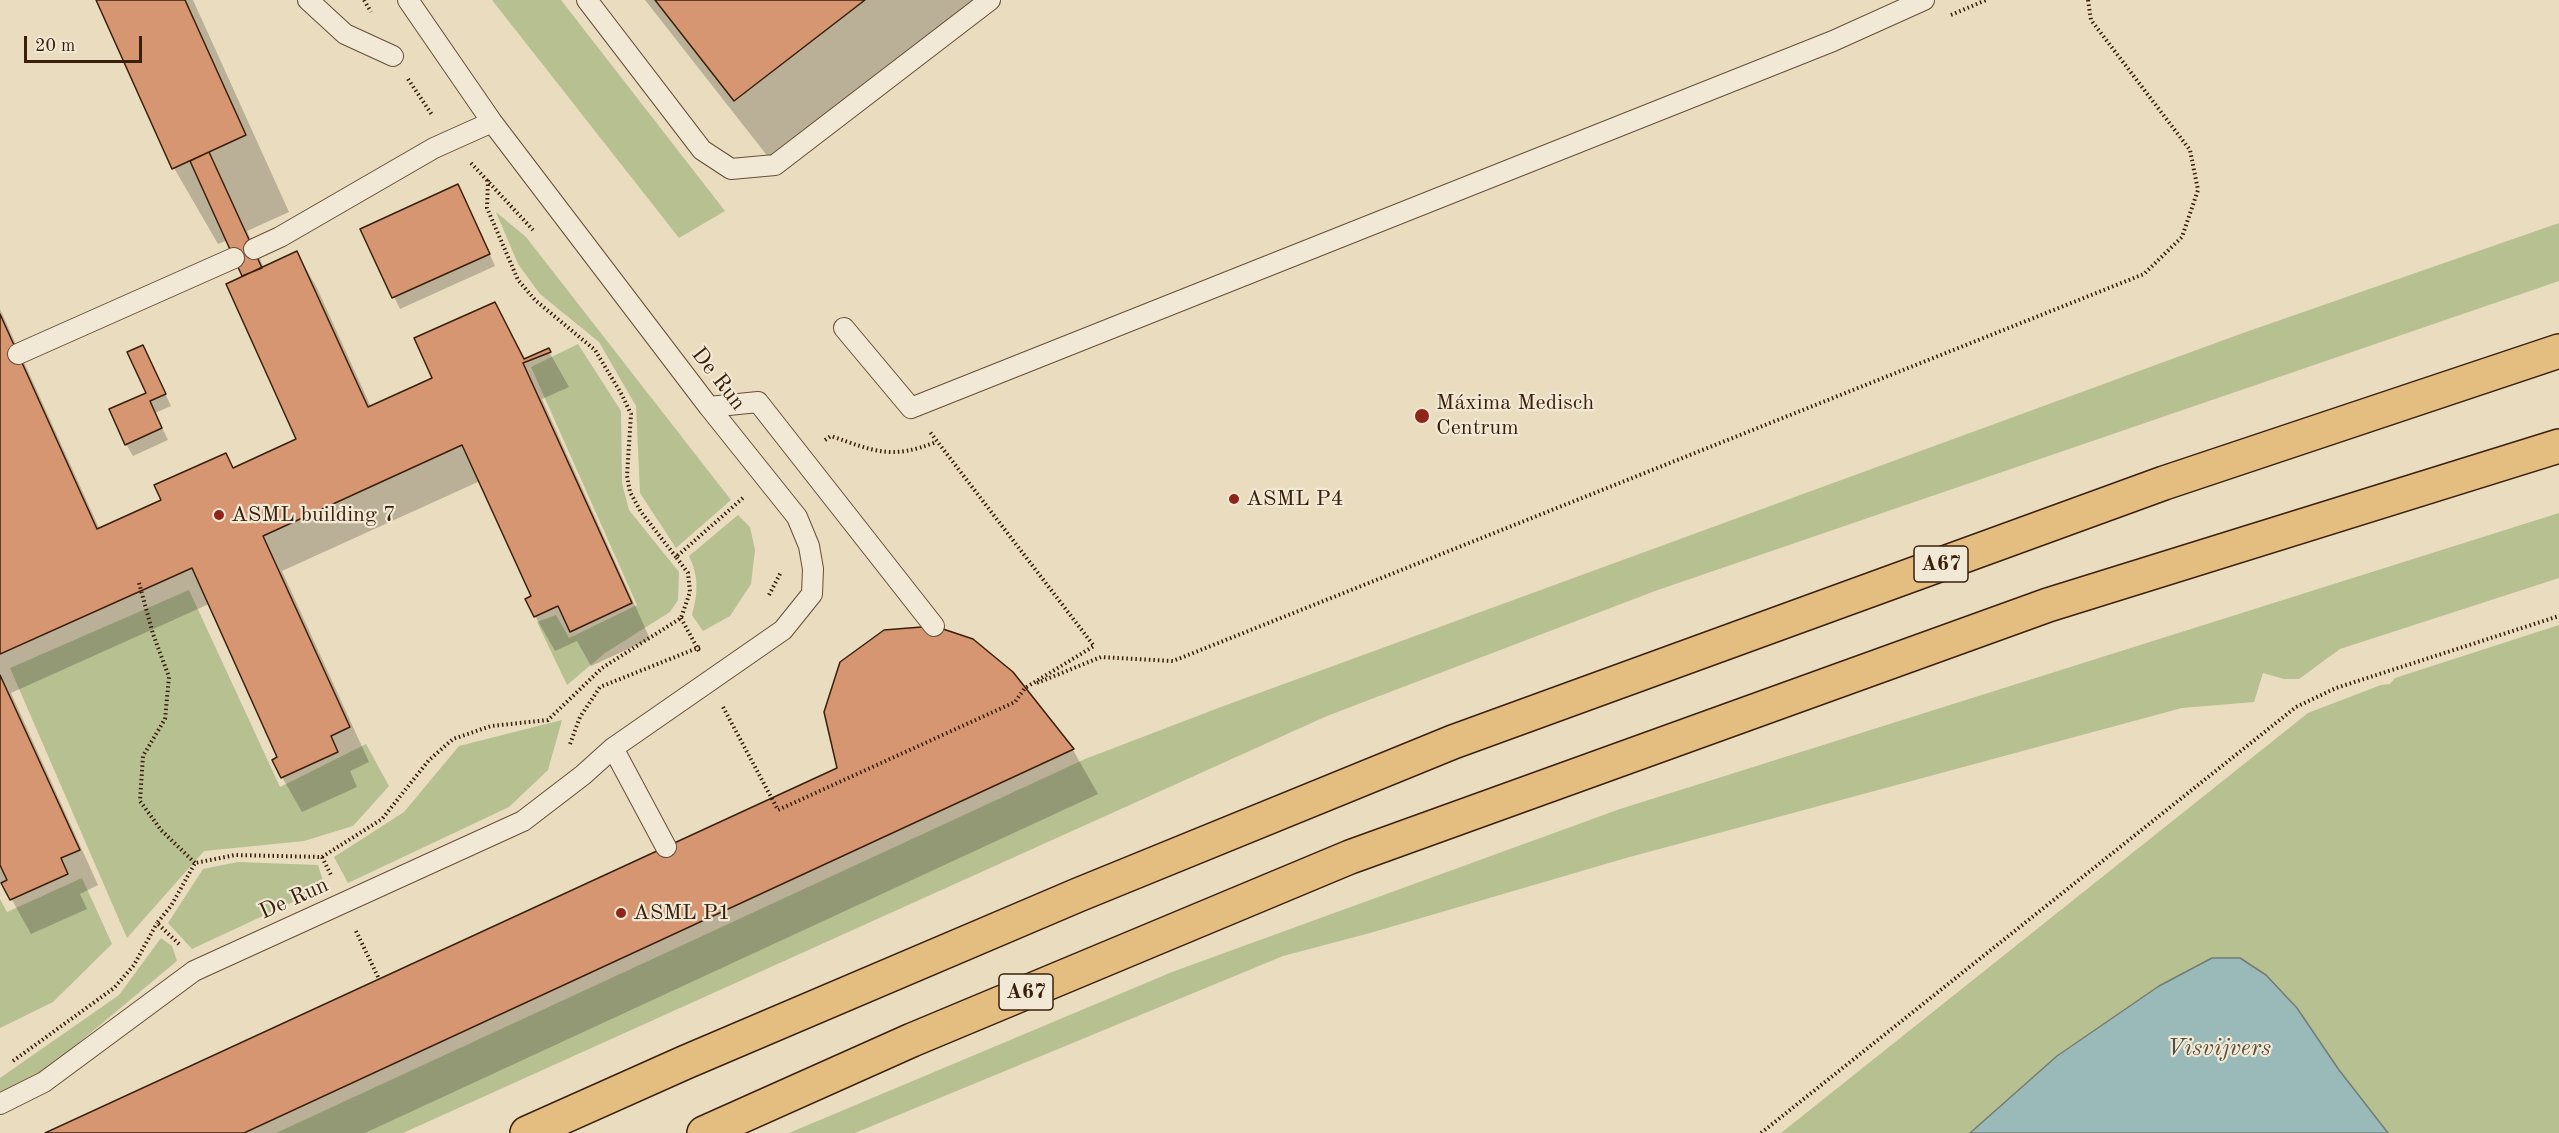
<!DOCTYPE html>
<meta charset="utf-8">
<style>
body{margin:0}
#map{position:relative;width:2559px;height:1133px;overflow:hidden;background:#e9dcbf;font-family:"Old Standard TT",serif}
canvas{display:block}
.scale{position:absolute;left:24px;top:36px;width:118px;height:27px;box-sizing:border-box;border:3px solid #3a200b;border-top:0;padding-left:8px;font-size:18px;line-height:21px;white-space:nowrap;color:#3a200b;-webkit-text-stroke:4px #f1e8d5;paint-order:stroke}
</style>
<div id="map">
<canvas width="2559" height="1133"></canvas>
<div class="scale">20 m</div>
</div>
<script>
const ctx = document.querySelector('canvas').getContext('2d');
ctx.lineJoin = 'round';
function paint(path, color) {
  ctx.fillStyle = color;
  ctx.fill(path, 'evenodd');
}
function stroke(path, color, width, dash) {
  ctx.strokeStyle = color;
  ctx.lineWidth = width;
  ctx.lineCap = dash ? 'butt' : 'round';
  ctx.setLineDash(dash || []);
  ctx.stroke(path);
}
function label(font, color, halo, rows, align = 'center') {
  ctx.font = font + ' "Old Standard TT",serif';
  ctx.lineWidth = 4.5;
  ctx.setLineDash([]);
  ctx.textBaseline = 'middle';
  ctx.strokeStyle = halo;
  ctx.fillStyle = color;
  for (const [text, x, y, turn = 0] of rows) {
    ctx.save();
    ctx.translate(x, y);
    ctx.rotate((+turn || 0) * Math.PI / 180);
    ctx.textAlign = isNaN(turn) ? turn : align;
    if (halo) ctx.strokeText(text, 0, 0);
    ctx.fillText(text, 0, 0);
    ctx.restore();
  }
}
paint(new Path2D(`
 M492 0H561L725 211 679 238Z
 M496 212 526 237 731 500 676 548 640 493 636 406 599 342 540 294 518 264Z
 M2559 223V281L1655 591 1327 716 403 1133H276L1085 759 1221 707 2243 333Z
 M578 344 621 411 622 483 629 510 679 572 678 600 670 612 605 653 567 685 537 622 556 615 569 638 637 605 531 367Z
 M2559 513V578L2340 649 2299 679H2284L2263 673 2254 702 2182 708 1626 858 1370 933 1283 956 855 1133H789L1172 972 1620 809Z
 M738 515 750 527 755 550 751 584 730 616 703 631 692 615C698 593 699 577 689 556Z
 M189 590 280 787 366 744 389 786 353 826 304 841 204 851 127 938 10 668Z
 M2559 625V1133H2388L2339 1070 2297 1008 2213 958 2159 986 2057 1056 1970 1133H1781L2308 713 2381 685 2390 684 2395 678Z
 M562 720 548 770 509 807 348 883 334 857 404 812 459 746Z
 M238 862 318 865 325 887 192 949 168 923 203 869Z
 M82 878 112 944 53 1002 0 1028V899L7 912Z
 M161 938 172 946 177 961 41 1074 0 1096V1078L119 995Z`), '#b7c091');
const water = new Path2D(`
 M2212 958H2240L2266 975 2297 1008 2339 1070 2388 1133H1970L2057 1056 2159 986Z`);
paint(water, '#99bab8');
stroke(water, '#737c73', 1.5);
paint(new Path2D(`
 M98 0H193L289 212 247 231 264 268 297 253 317 288 371 407 434 379 495 304 526 360 548 350 569 387 542 399 650 639 591 666 577 641 555 651 535 616 533 597 480 481 282 571 369 762 350 771 357 787 302 812 282 777 279 758 209 604 11 693 98 885 80 894 87 909 31 934 2 882 0 883V309L100 530 298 440 245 277 228 240 218 244 174 168Z
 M645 0H973L769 158Z
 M464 198 495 266 400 309 362 230Z
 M149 359 171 406 155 413 168 440 133 456 126 444 148 394Z
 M1012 673 1073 750 1098 794 365 1133H49L839 769Z`), '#0003');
const building = new Path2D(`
 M96 0H185L246 135 172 169Z
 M655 0H865L734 101Z
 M209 152 262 268 242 276 190 161Z
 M458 184 490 254 392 298 360 229Z
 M297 251 368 407 432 378 414 338 495 302 524 359 549 348 551 352 523 363 632 603 570 632 558 606 534 617 525 599 531 596 462 445 263 536 350 727 331 736 338 752 281 778 272 760 277 757 192 568 0 654V314L97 529 161 500 154 485 226 453 233 468 296 439 226 284Z
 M143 345 166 394 150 401 162 428 125 445 109 409 146 393 127 352Z
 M934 626 973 639 1013 672 1074 749 244 1133H45L837 768 824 712 840 662 884 630Z
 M0 675 80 850 61 858 68 874 10 900 1 883 7 880 0 865Z`);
paint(building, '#d69672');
stroke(building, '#3a200b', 1.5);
const service = new Path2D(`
 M308 0 345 34 393 56
 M587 0 702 150 731 169 775 165 990 0
 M254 249 280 237 434 148 492 122
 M844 328 911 408 1833 41 1924 0
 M18 354 234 258
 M709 407 758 402 934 626
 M613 748 666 847
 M0 1104 44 1082 194 971 523 821 583 775 613 748 783 630 812 594 813 569 809 546 797 517 709 407 492 122 408 0`);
const motorway = new Path2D(`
 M527 1133 686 1062 1078 895 1453 742 2164 483 2559 351
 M704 1133 912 1040 1350 857 2048 605 2559 446`);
stroke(service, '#664f38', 22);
stroke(motorway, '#3a200b', 36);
stroke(new Path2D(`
 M364 0 371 12
 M1951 15 1986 0
 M408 79 432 115
 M471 163 533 230
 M488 180 487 208 518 280 535 300 595 350 622 395 631 414 627 476 630 492 641 512 676 557
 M825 440 831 436C874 451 891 460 936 442
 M139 583 153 634 169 677 165 719 143 756 140 801 161 830 195 863
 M769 595 781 572
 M681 618 700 653
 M1037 683 1101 657 1173 661 2144 274 2182 237 2198 190 2190 150 2091 20 2088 0
 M723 707 778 810 1015 702 1025 688 1094 646 930 432
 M570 744 580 717 600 687 700 647
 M322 857 331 875
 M356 931 379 979
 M179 944 157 923 171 906 195 863 235 855 322 857 382 819 429 760 453 739 491 726 548 720 602 668 681 618 690 592 688 573 676 557 743 498
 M13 1061 114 988 134 965 157 923
 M1761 1133 2296 707 2336 688 2559 616`), '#3a200b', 4, [1.5, 3]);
stroke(service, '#f1e8d5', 20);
stroke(motorway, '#e4be80', 33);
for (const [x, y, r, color] of [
 [1422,416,8,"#8f2418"],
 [1234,499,6,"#8f2418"],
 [219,515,6,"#8f2418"],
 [621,913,6,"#8f2418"]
]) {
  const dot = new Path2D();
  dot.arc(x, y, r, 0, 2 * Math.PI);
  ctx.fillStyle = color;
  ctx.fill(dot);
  stroke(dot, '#f1e8d5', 2);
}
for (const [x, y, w] of [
 [1941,564,54],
 [1026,992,54]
]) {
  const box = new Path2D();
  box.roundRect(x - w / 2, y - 18, w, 36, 4.5);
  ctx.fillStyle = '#f1e8d5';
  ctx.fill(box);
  stroke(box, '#3a200b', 1.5);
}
label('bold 21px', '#3a200b', null, [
 ["A67",1941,564],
 ["A67",1026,992]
]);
label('22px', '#3a200b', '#f1e8d5', [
 ["De Run",718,379,52],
 ["De Run",294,899,-24]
]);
label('22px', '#3a200b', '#f1e8d5', [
 ["Máxima Medisch",1436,403],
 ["Centrum",1436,428],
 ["ASML P4",1246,499],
 ["ASML building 7",231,515],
 ["ASML P1",633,913]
], 'left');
label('italic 24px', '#564e3f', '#f1e8d5', [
 ["Visvijvers",2219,1049]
]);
</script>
